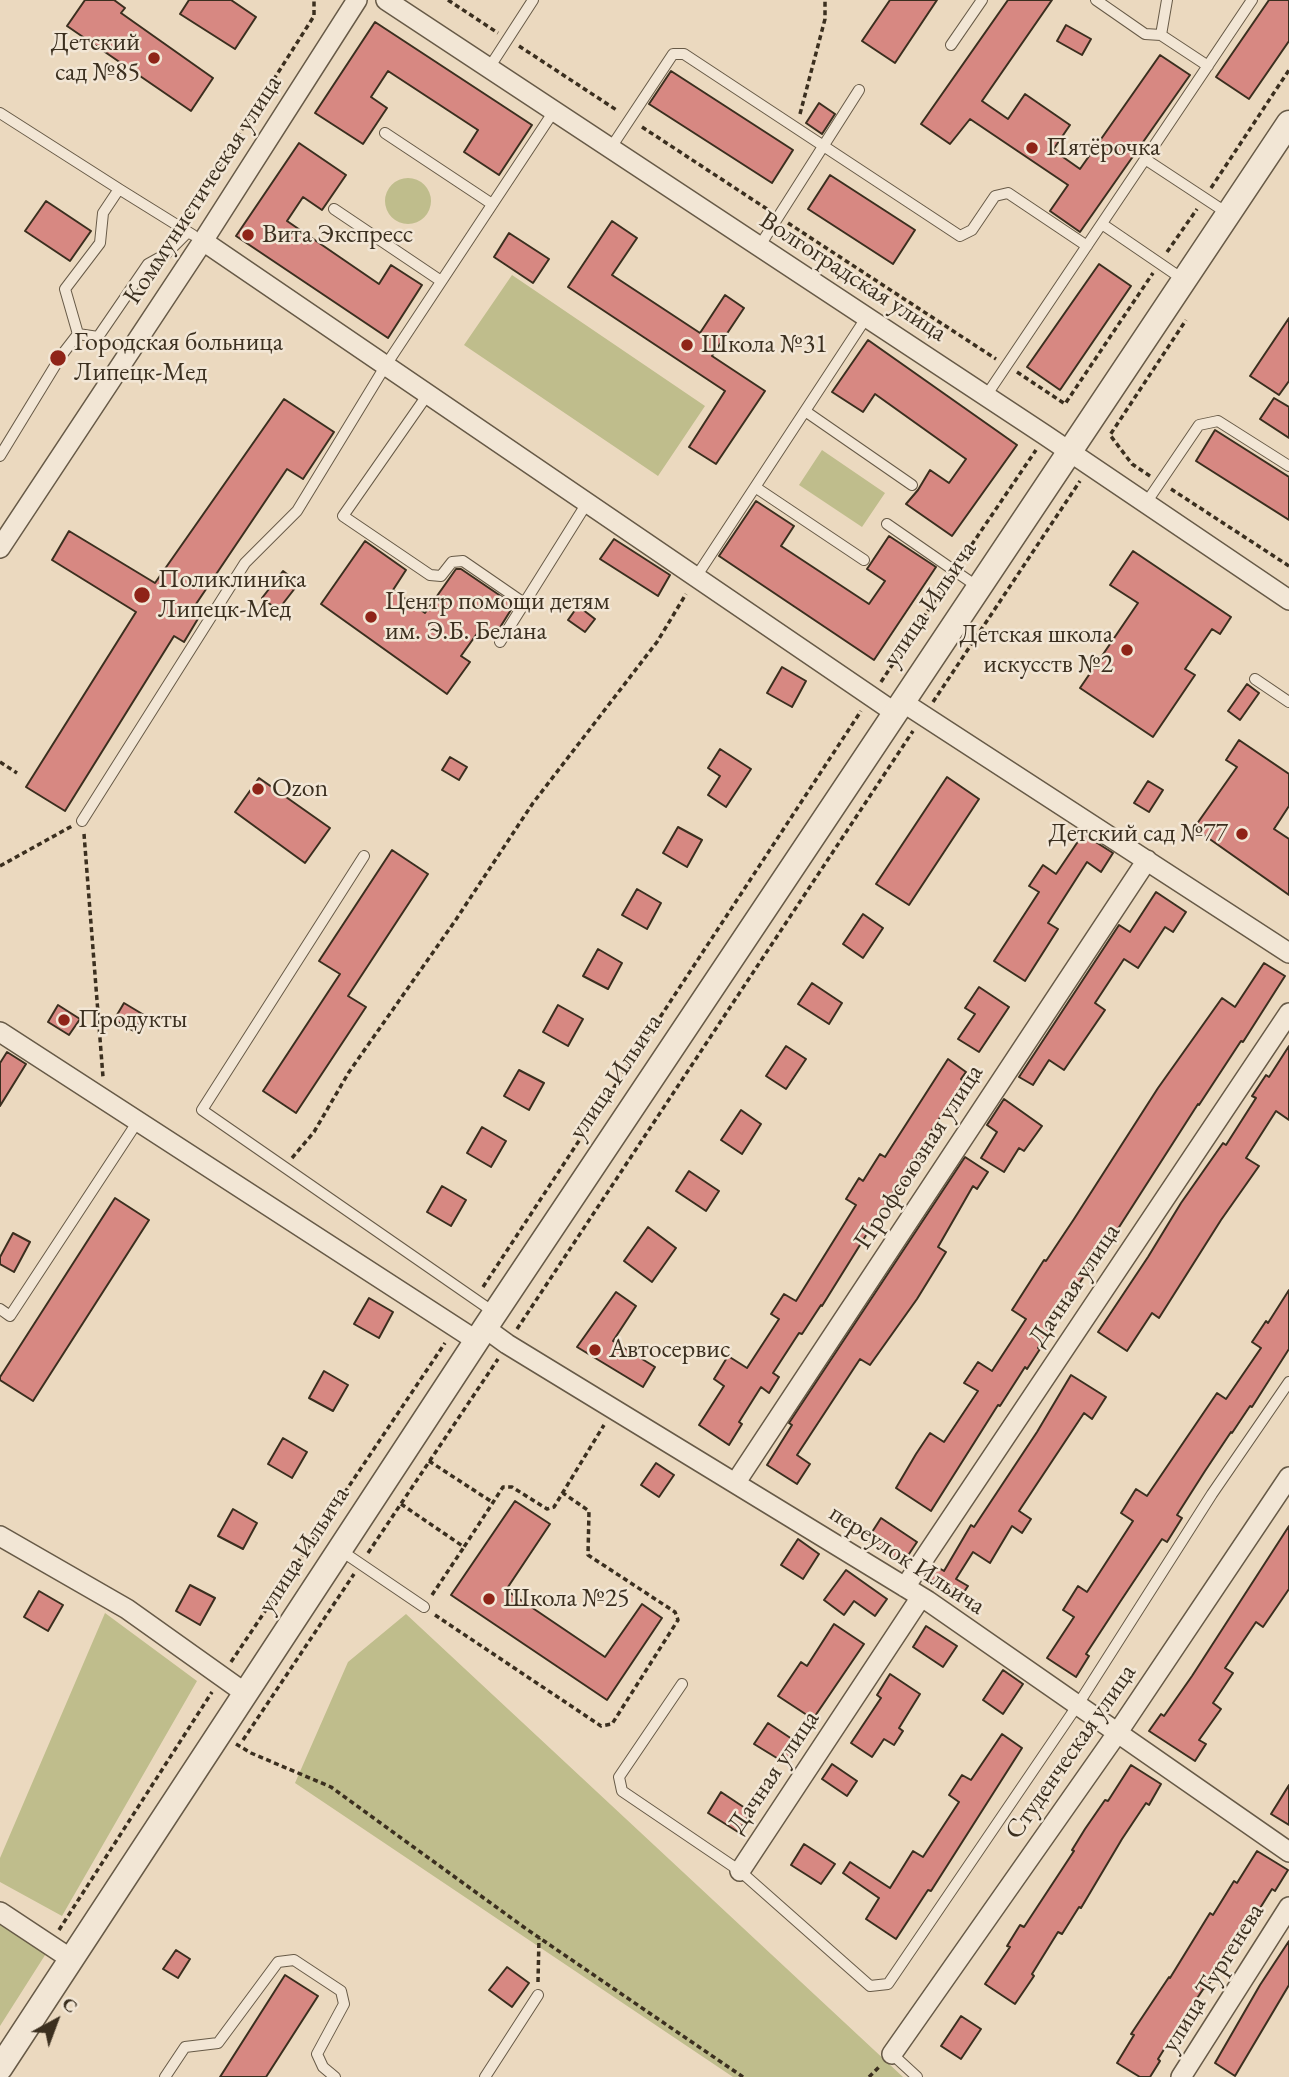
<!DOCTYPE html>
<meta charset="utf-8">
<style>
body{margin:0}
#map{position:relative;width:1289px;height:2077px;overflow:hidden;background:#ebd9bf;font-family:"EB Garamond",serif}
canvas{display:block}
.north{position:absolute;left:21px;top:1986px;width:70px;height:70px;-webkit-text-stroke:5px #f2e6d5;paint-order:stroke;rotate:41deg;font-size:19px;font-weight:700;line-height:28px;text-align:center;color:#3b2f1f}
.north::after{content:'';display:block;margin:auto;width:24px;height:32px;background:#3b2f1f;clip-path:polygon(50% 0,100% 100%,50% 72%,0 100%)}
</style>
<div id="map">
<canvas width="1289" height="2077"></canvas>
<div class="north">С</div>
</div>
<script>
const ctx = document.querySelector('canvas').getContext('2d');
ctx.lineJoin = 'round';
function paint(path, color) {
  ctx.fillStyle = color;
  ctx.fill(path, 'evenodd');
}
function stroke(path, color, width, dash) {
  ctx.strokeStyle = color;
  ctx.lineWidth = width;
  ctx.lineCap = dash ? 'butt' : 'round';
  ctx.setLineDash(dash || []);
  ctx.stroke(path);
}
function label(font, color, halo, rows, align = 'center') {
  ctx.font = font + ' "EB Garamond",serif';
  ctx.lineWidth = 5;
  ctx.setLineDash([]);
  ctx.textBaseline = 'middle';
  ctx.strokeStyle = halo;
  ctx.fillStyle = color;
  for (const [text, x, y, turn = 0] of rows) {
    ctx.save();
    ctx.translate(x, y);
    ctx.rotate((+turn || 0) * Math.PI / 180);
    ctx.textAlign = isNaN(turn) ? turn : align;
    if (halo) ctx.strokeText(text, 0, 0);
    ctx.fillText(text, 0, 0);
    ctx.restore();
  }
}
paint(new Path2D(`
 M385 201a23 23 0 1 1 46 0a23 23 0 1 1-46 0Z
 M512 275 705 406 658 476 464 345Z
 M822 450 885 493 862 527 799 485Z
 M105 1613 197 1681 62 1916 0 1882V1858Z
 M406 1614 903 2077H733L295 1783 348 1662Z
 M0 1922 47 1952 0 2026Z`), '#bfbd8c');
const building = new Path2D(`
 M85 0H114L125 8 121 13 213 78 191 111 67 26Z
 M189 0H231L256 17 235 49 180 14Z
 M890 0H937L895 63 862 41Z
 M1008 0H1052L982 101 1008 119 1025 94 1070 125 1053 150 1080 169 1160 55 1190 75 1080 232 1050 211 1068 185 970 119 950 144 921 124Z
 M1269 0H1289V41L1249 99 1216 77Z
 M375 22 532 125 499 175 464 152 478 130 388 71 371 97 387 108 363 144 315 113Z
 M1066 25 1091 39 1082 55 1057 41Z
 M671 71 793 150 772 183 649 104Z
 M819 103 835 114 822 134 806 123Z
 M299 143 346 175 322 210 303 197 287 221 379 284 391 265 422 285 388 338 236 236Z
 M830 175 915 230 893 264 808 209Z
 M46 201 91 231 70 261 25 231Z
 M612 221 637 238 612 275 700 333 725 295 744 308 712 356 765 391 716 464 689 447 725 391 568 287Z
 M509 233 549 259 533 283 494 257Z
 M1099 264 1131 286 1060 390 1027 367Z
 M1289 318V381L1279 395 1250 376Z
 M868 340 1017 445 952 536 906 504 918 490 930 470 949 483 966 459 875 394 863 412 832 392Z
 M1274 398 1289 407V438L1260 419Z
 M284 399 334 432 303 479 287 469 194 607 202 612 184 642 174 636 65 811 26 787 136 612 52 560 69 531 155 583Z
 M1215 430 1289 477V520L1196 461Z
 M756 501 794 526 781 546 869 604 885 581 867 569 889 536 936 567 874 660 719 556Z
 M614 539 670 575 658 596 600 559Z
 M365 541 406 570 393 590 425 613 456 569H461L514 605 494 637 481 628 461 656 470 662 447 694 321 604Z
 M1133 551 1231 617 1220 634 1212 629 1185 669 1195 675 1153 737 1080 688 1138 603 1110 585Z
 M283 571 299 583 278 610 262 598Z
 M578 606 595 619 585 632 568 620Z
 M782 667 806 681 792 707 767 693Z
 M1247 684 1259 693 1240 720 1228 711Z
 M1239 740 1289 774V806L1274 829 1289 839V895L1194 828 1237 767 1226 760Z
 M720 749 751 769 726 807 708 795 720 776 708 768Z
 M450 757 467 767 459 780 442 770Z
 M947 777 979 799 909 905 876 884Z
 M259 778 330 828 305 863 235 812Z
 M1148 781 1163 790 1149 812 1134 803Z
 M678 827 702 840 687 867 663 853Z
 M1083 834 1113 853 1101 872 1087 862 1048 923 1058 929 1025 981 994 961 1039 892 1029 886 1043 865 1056 874Z
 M392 850 428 874 348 996 366 1007 296 1113 263 1091 340 974 319 961Z
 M637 889 661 903 647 929 622 915Z
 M1156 892 1186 912 1173 932 1165 927 1138 968 1124 959 1095 1003 1105 1010 1064 1070 1049 1060 1033 1085 1019 1077 1119 925 1130 932Z
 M863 914 883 928 863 958 843 944Z
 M598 949 622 963 608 989 583 976Z
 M1264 963 1285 976 1243 1042 1241 1041 1199 1105 1198 1104 1114 1235 1095 1263 1093 1262 1038 1348 1040 1349 1027 1369 1025 1367 1000 1406 998 1405 931 1511 896 1488 916 1454 930 1433 944 1442 978 1391 964 1383 978 1362 992 1371 1026 1319 1012 1310 1044 1260 1046 1261 1074 1219 1158 1088 1222 998 1235 1007Z
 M812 983 842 1003 829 1024 798 1004Z
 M979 987 1009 1007 979 1052 958 1039 975 1014 965 1008Z
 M124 1003 144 1015 134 1031 114 1020Z
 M58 1005 80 1019 69 1035 48 1022Z
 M558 1005 583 1019 568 1046 543 1032Z
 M786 1046 806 1059 786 1089 766 1076Z
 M1289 1046V1120L1276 1111 1246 1158 1259 1166 1221 1220 1159 1318 1152 1313 1127 1351 1098 1332 1148 1257 1181 1203 1223 1143 1226 1145 1256 1098 1252 1096 1266 1075 1269 1077Z
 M7 1052 26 1064 0 1106V1063Z
 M948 1059 966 1072 961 1079 963 1081 906 1171 910 1174 897 1194 893 1192 822 1306 821 1305 802 1334 799 1333 773 1373 779 1377 769 1393 761 1387 739 1422 742 1424 729 1445 699 1425 724 1386 714 1379 728 1356 747 1368 779 1319 771 1314 784 1294 796 1301 856 1205 846 1199 859 1178 863 1181 880 1154 885 1157Z
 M519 1070 544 1083 529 1110 504 1096Z
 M1004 1099 1042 1126 1024 1151 1019 1148 1004 1172 981 1158 997 1132 987 1125Z
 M741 1110 761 1124 742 1154 721 1140Z
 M482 1127 506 1141 491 1167 467 1153Z
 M965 1157 988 1172 977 1189 973 1186 938 1247 946 1252 917 1299 870 1365 860 1359 797 1455 810 1464 797 1484 767 1465 792 1425 789 1423Z
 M689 1171 719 1191 706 1211 676 1191Z
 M442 1186 466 1200 451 1226 427 1212Z
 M115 1198 149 1220 33 1401 0 1380V1377Z
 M648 1227 676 1248 652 1282 624 1261Z
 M13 1233 30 1242 14 1272 0 1264V1257Z
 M1289 1290V1349L1252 1407 1250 1406 1232 1433 1231 1432 1205 1471 1177 1515 1182 1518 1167 1542 1162 1539 1120 1602 1086 1654 1089 1656 1076 1677 1047 1658 1074 1617 1063 1610 1078 1586 1087 1592 1133 1521 1121 1513 1136 1489 1147 1496 1217 1393 1226 1399 1261 1348 1252 1342 1266 1321 1268 1323Z
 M616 1292 636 1306 613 1341 655 1367 643 1387 577 1347Z
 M369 1298 393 1312 379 1338 354 1324Z
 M324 1371 348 1385 333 1411 309 1398Z
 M1071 1375 1106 1397 1092 1419 1084 1413 1019 1511 1031 1519 1022 1533 1012 1526 990 1563 973 1552 956 1579 968 1586 960 1598 927 1577 934 1565 944 1571 971 1525 974 1527 1037 1432Z
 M283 1438 307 1452 292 1478 268 1464Z
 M656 1463 674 1475 659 1497 641 1485Z
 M515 1501 550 1524 506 1590 605 1657 642 1604 662 1618 607 1700 451 1595Z
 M233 1509 257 1523 243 1549 218 1536Z
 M881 1518 917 1542 903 1563 867 1540Z
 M1289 1526V1589L1263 1627 1256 1622 1225 1668 1233 1673 1213 1703 1221 1709 1199 1740 1206 1744 1195 1761 1149 1731 1161 1714 1164 1716 1192 1676Z
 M798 1539 819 1554 803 1579 781 1565Z
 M846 1570 887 1599 875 1616 854 1601 844 1615 824 1600Z
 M190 1585 215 1598 200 1625 176 1611Z
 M39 1591 63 1605 48 1631 24 1617Z
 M834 1624 864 1644 813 1719 778 1696 801 1662 807 1666Z
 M926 1626 957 1646 943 1667 913 1647Z
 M1003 1670 1023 1684 1003 1714 983 1700Z
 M890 1674 920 1694 899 1728 903 1731 894 1745 884 1739 872 1757 851 1743 881 1698 877 1695Z
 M768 1723 798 1743 785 1763 754 1744Z
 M1002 1734 1022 1748 931 1891 928 1890 896 1939 866 1919 879 1898 843 1873 850 1862 890 1888 913 1851 923 1857 959 1802 949 1795 962 1775 971 1780Z
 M832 1764 857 1781 847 1796 822 1779Z
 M1131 1765 1161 1784 1149 1805 1146 1803 1122 1839 1081 1908 1079 1907 1062 1934 1058 1932 1032 1974 1034 1976 1015 2004 985 1984 1010 1947 1007 1946 1020 1925 1024 1927 1074 1851 1072 1850 1085 1829 1105 1800 1108 1801Z
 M1289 1785V1825L1271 1814Z
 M721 1792 751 1812 738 1832 708 1813Z
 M804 1844 835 1864 821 1884 791 1865Z
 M1257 1851 1288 1870 1275 1891 1272 1889 1252 1921 1249 1919 1206 1989 1204 1988 1185 2016 1158 2059 1160 2061 1150 2077H1140L1117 2063 1134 2035 1131 2034 1169 1977 1170 1978 1210 1913 1213 1915 1234 1881 1237 1883Z
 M1289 1941V1985L1235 2076 1215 2063 1260 1985Z
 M176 1950 190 1959 178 1978 163 1969Z
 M507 1967 529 1983 512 2007 489 1990Z
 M285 1975 318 1996 266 2077H220Z
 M961 2016 981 2029 961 2059 941 2046Z`);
paint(building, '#d78882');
stroke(building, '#3b2f1f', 2);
const service = new Path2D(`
 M1096 0 1145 34 1161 35 1208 66
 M1161 35 1167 0
 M951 45 982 0
 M489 68 533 0
 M0 113 119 189 103 213 100 243 65 289 78 334 61 356 0 456
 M385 133 492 204
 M610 149 673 54H684L960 236 972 230 995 196 1008 193 1087 246
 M1145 159 1227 213
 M119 189 193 235
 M334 209 441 281
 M1102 224 1184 280
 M759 247 859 90
 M78 334 98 337 148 264 166 254 188 232
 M428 394 343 516 430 575 441 576 452 562 463 561 524 603
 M986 396 1252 0
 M805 411 912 485
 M755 487 864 560
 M1146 503 1199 425 1218 421 1289 466
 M887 524 978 587
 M696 577 866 318
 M500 642 587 503
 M1255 679 1289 702
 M82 821 245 563 297 511 386 365 554 111
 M364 856 202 1110 495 1313
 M0 1309 10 1316 138 1121
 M340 1550 424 1607
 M682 1684 619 1777 622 1791 740 1871 870 1986 888 1984 1077 1706 1212 1494 1289 1382
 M892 2054 917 2077
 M165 2077 185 2047 218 2043 278 1962 294 1960 341 1991 344 2004 317 2054 323 2067 335 2077
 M485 2077 538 1995`);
const minor = new Path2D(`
 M386 0 1045 435 1289 600
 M203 241 894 712
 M0 548 203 241 357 0
 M901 701 1289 953
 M0 1032 477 1341
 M485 1328 507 1344 928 1601 1289 1852
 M736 1482 1147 860
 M0 1536 127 1609 245 1693
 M905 1587 1289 1013
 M740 1871 921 1597
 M0 1912 71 1959
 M892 2054 1118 1732 1289 1477
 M1181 2077 1289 1907`);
const tertiary = new Path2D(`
 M0 2068 485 1328 1289 123`);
stroke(service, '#675a47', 12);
stroke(minor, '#675a47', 22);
stroke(tertiary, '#675a47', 27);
stroke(new Path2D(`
 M448 0 498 33
 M519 46 618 111
 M800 114 825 19V0
 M642 127 767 209
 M1211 188 1289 70
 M187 216 314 16V0
 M788 223 996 359
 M1167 252 1197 209
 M1017 372 1065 404 1153 273
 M1150 476 1132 464 1110 435 1186 320
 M1171 489 1289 566
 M962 559 1036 450
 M881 682 948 580
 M933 702 1080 481
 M0 762 17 773
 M84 834 103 1077
 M0 866 72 826
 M292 1158 314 1132 349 1072 455 921 533 803 657 642 686 594
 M483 1287 861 711
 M517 1329 913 731
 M429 1461 492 1502
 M401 1504 464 1547 503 1487H512L547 1509 554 1507 604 1425
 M368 1553 498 1359
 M432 1595 464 1547
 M435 1615 601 1726 612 1724 678 1620 675 1612 588 1555 589 1511 563 1493
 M231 1662 445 1343
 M243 1740 354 1574
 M236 1744 251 1753 331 1787 525 1928 743 2077
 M59 1930 212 1692
 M538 1982 539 1938
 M869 2077 880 2066`), '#3b2f1f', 3.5, [5, 3.5]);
stroke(service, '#f2e6d5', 10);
stroke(minor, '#f2e6d5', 19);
stroke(tertiary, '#f2e6d5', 24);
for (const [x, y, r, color] of [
 [154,58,7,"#8f2418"],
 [1032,148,7,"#8f2418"],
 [248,235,7,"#8f2418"],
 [687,345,7,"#8f2418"],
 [58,358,9,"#8f2418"],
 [142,595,9,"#8f2418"],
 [371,617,7,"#8f2418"],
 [1127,650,7,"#8f2418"],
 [258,789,7,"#8f2418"],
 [1242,834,7,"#8f2418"],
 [64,1020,7,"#8f2418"],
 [595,1350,7,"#8f2418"],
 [489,1599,7,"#8f2418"]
]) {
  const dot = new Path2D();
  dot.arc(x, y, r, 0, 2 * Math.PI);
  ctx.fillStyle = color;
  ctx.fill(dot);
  stroke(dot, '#f2e6d5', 2.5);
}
label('26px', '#3b2f1f', '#f2e6d5', [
 ["Детский",140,43,"right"],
 ["сад №85",140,73,"right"],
 ["Пятёрочка",1046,148],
 ["Вита Экспресс",262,235],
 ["Городская больница",74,343],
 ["Липецк-Мед",74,373],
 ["Школа №31",701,345],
 ["Поликлиника",158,580],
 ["Липецк-Мед",158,610],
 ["Центр помощи детям",385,602],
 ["им. Э.Б. Белана",385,632],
 ["Детская школа",1113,635,"right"],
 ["искусств №2",1113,665,"right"],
 ["Ozon",272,789],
 ["Детский сад №77",1228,834,"right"],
 ["Продукты",78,1020],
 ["Автосервис",609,1350],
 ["Школа №25",503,1599]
], 'left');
label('26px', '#3b2f1f', '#f2e6d5', [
 ["Коммунистическая улица",203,190,-57],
 ["Волгоградская улица",853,277,33],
 ["улица Ильича",930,604,-56],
 ["улица Ильича",616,1077,-56],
 ["Профсоюзная улица",919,1157,-57],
 ["Дачная улица",1075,1285,-56],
 ["улица Ильича",304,1550,-57],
 ["переулок Ильича",907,1560,33],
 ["Студенческая улица",1071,1752,-55],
 ["Дачная улица",774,1772,-56],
 ["улица Тургенева",1213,1978,-58]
]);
</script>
